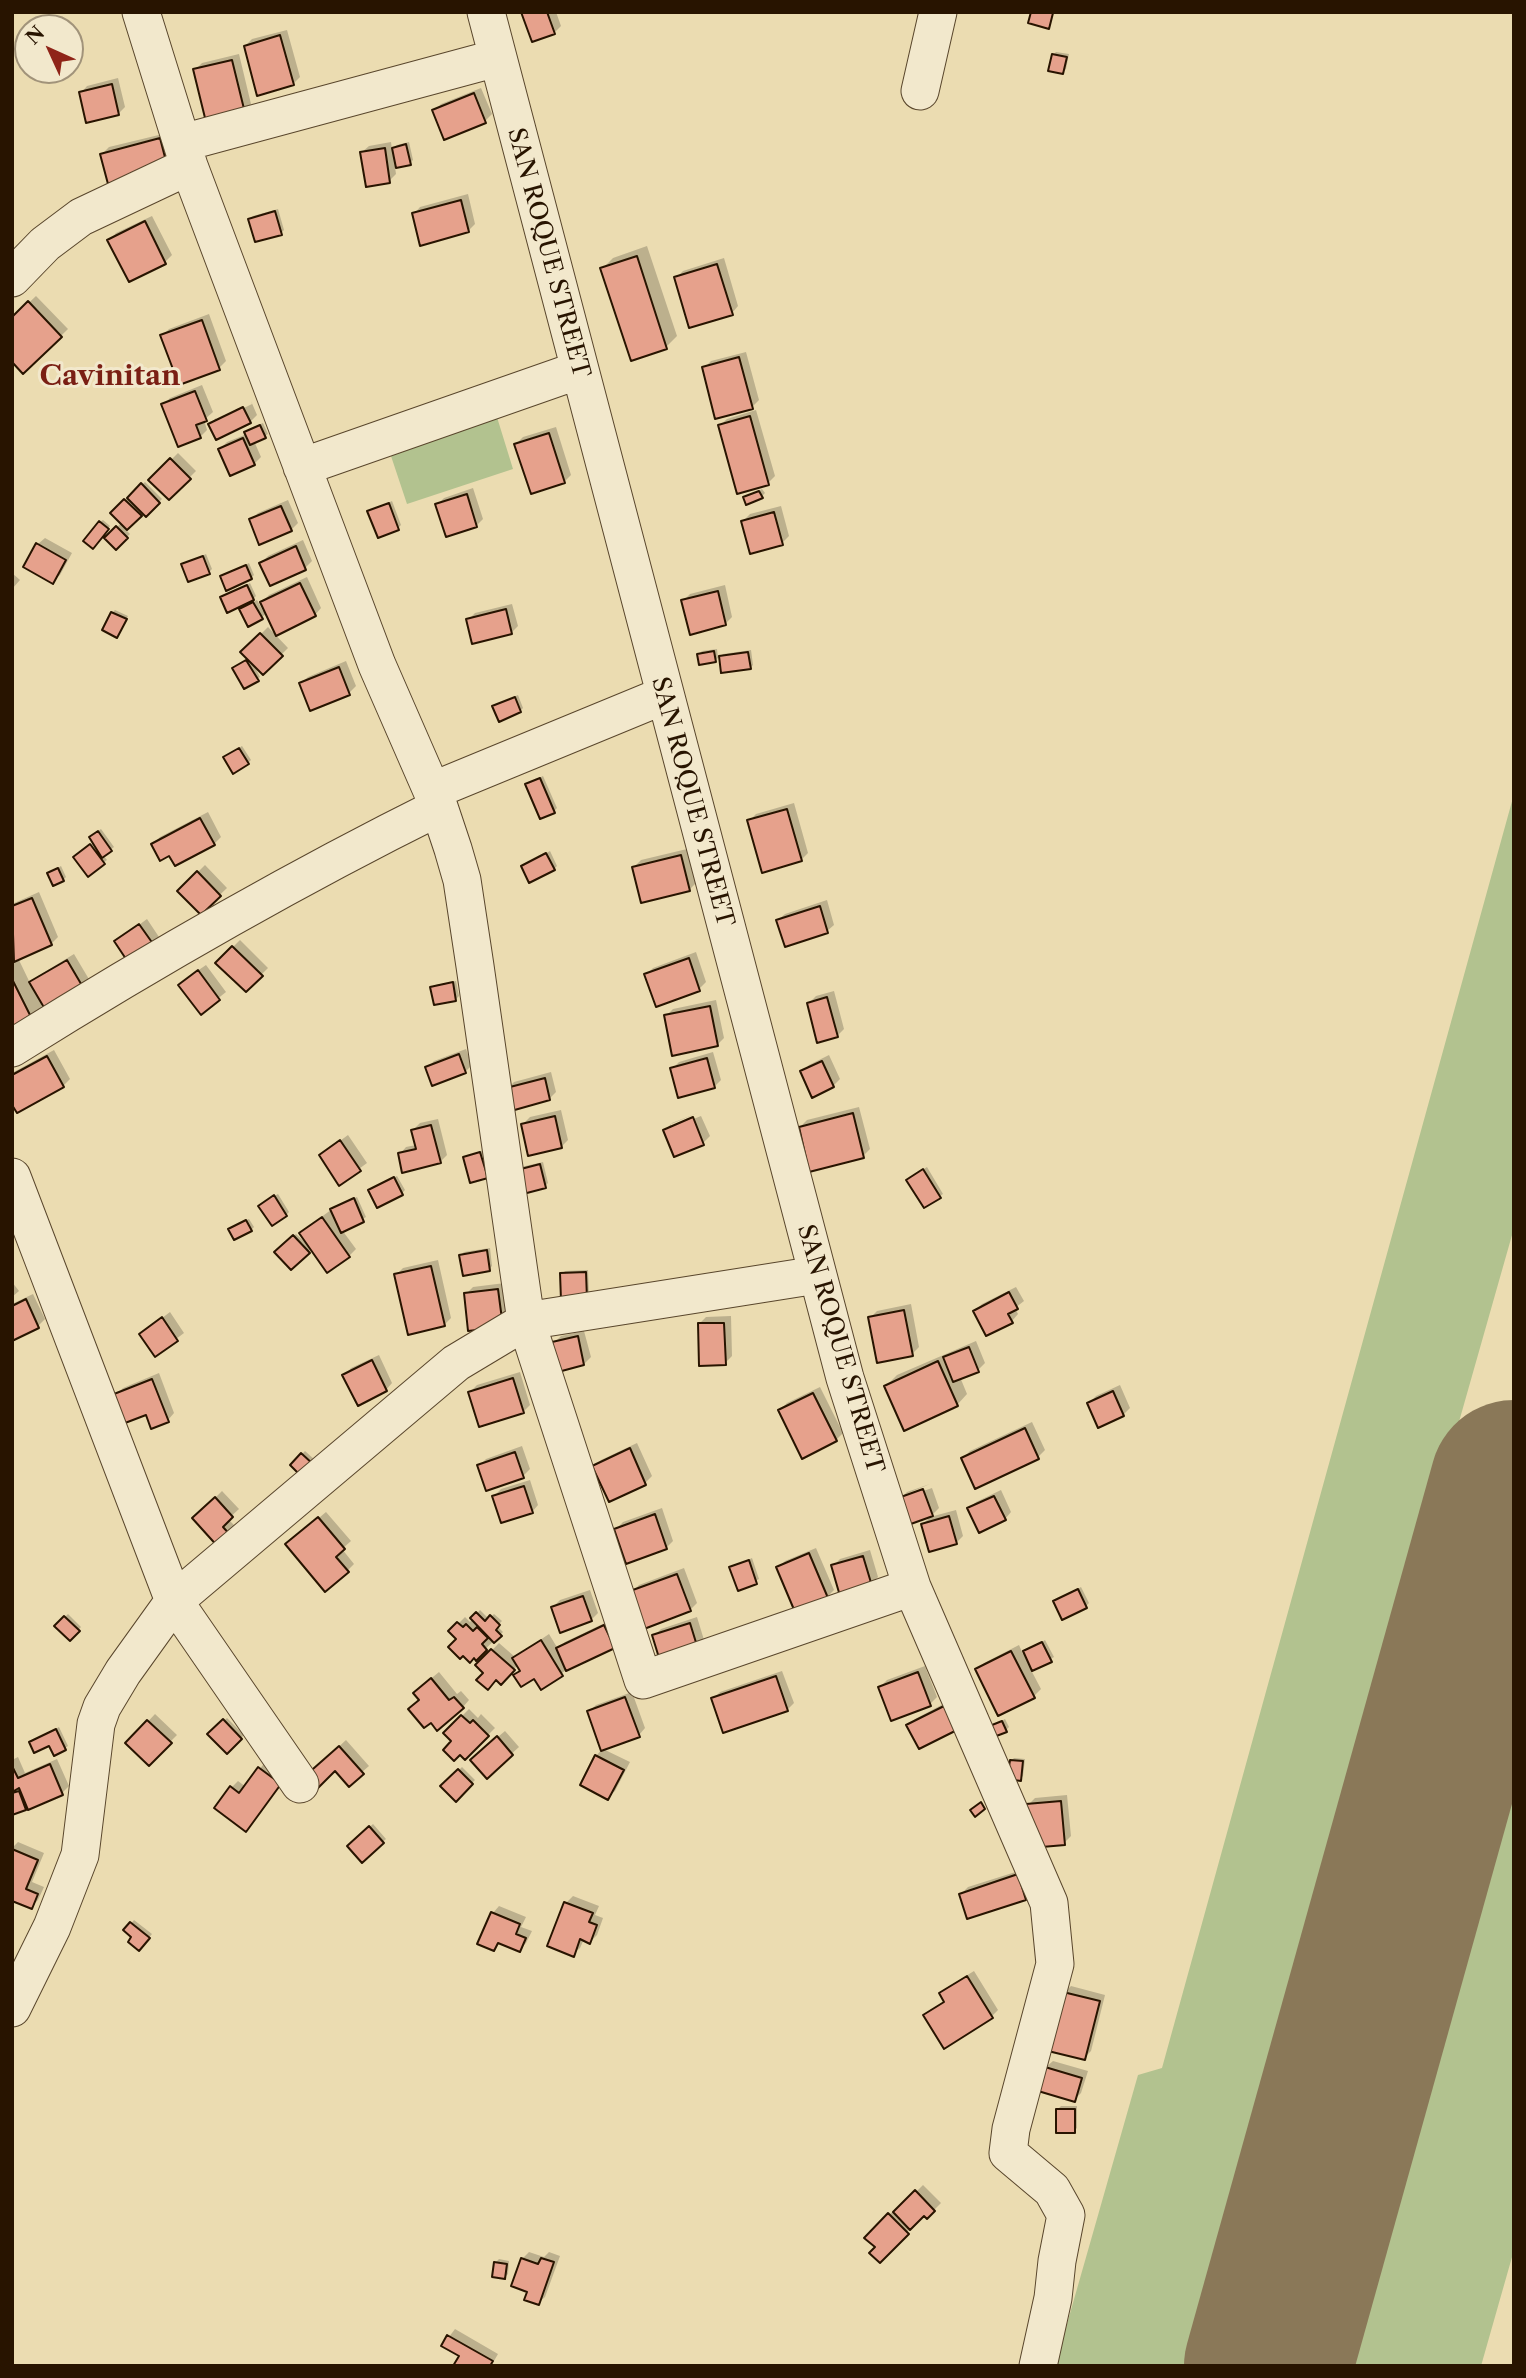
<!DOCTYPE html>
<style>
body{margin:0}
#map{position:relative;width:1526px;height:2378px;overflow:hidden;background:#ebdcb1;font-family:"Libre Caslon Text",serif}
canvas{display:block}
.frame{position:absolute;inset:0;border:14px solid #281400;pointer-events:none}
.north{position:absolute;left:14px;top:14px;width:70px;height:70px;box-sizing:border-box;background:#f2e8cc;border:2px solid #a1937a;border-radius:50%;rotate:315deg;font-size:19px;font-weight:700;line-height:28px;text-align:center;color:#281400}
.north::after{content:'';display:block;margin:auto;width:24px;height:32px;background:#8f2418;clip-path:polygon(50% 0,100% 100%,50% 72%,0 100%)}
</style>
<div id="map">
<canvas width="1526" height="2378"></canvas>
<div class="frame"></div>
<div class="north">N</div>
</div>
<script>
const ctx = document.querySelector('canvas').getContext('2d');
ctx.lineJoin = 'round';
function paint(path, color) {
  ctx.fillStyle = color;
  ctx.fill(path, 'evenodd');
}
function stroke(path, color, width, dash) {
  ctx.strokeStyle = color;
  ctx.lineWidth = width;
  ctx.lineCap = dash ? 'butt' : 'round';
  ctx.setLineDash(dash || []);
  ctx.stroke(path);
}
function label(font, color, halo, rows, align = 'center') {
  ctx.font = font + ' "Libre Caslon Text",serif';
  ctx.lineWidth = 6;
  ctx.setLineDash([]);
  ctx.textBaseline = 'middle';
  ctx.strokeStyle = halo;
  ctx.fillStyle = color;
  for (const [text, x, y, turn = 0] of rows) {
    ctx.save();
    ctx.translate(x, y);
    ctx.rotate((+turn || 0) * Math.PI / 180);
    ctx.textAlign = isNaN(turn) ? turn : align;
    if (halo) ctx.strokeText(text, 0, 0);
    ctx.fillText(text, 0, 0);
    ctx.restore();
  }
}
paint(new Path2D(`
 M496 414 513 469 407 504 389 450Z
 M1514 794V1228L1191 2366H1055L1138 2075 1162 2068Z
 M1514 1742V2250L1481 2366H1344Z`), '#b2c28f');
paint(new Path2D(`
 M523 12H556L561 26 554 33Z
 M287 30 300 77 293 84 245 46 252 39Z
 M1056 52 1069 54 1066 69 1063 72 1053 55Z
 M239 54 251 104 244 111 195 70 202 63Z
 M118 78 125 107 118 114 81 93 87 86Z
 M481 88 492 114 485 121 434 111 441 104Z
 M167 133 174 160 102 154 109 147Z
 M391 142 392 150 397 145 409 142 413 160 410 163 395 167 396 174 389 181 362 152 369 146Z
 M468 194 475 224 468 231 414 214 420 207Z
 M278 209 284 230 281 233 250 219 253 216Z
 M152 216 172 255 165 262 110 240 116 233Z
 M647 246 677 336 666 347 602 269 613 258Z
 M724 258 738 306 732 313 676 278 683 271Z
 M36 296 68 329 24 372 12 319Z
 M209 314 226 361 219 368 180 383 162 336 169 329Z
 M746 352 759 400 752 407 704 368 711 361Z
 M202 385 213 412 204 420 207 430 200 437 179 445 163 405 170 398Z
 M251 401 257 415 250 422 210 424 216 418V422L252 404 251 401 217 418Z
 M756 410 775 476 768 483 720 425 727 419Z
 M263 423 268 434 254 441 261 457 254 464 220 449 227 442 247 434 249 429Z
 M556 427 571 475 564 482 516 444 523 437Z
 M178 453 196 471 169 498 151 480Z
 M145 482 162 499 146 515 143 512 126 530 130 534 116 547 107 538 122 522 112 513Z
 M473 488 483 519 476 526 437 505 444 498Z
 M762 489 765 493 762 496 745 498Z
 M288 500 298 523 291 530 251 520 258 513Z
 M392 501 401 525 398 528 369 512Z
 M781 506 789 536 782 543 743 521 750 514Z
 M103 520 110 526 96 544 100 522Z
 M45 538 72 553 60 575 53 581 38 544Z
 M303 540 312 561 305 568 261 563 268 556Z
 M206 554 212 569 209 572 183 565Z
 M249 563 254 575 251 578 222 577Z
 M12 573 20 580 12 589Z
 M307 577 321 608 315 615 267 613 262 617 244 607 257 600 263 611 265 610 262 602 269 595Z
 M250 583 256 596 253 599 225 595Z
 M725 585 732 617 725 624 683 601 690 594Z
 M512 604 518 626 511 633 468 620 475 613Z
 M115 610 128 616 117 636 112 613Z
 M268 627 288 648 263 673 254 665 260 677 257 679 237 665 249 658 243 652Z
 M717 649 718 658 715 660 699 654 702 651Z
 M751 650 753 665 750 668 720 657 723 654Z
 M346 661 356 686 349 693 311 708 301 683 308 677Z
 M518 695 523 708 520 711 494 706Z
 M242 746 251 760 248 763 228 755Z
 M543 776 557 808 554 811 527 784Z
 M794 803 808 853 801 860 749 821 756 814Z
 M208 812 221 837 214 844 170 853 153 844 160 837Z
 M101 829 114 847 103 855 107 860 88 874 78 854 94 842V834Z
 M687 849 696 883 689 890 634 867 641 860Z
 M550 851 557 866 554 869 523 866Z
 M205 865 227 888 201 913 179 891Z
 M61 866 66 877 63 880 49 873Z
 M39 892 58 937 51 944 18 958 30 983 38 976 74 954 93 986 41 1005 45 1012 12 1034V961L15 960 12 954V904Z
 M827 900 834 925 827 931 778 920 785 914Z
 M147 919 161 940 130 962 116 942Z
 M240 940 268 968 246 990 218 962Z
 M696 952 706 982 699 989 646 975 653 968Z
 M206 965 226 992 201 1012 187 978Z
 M456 981 459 996 456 999 432 988 435 985Z
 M834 991 844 1029 837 1036 809 1003 816 996Z
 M716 1000 724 1038 717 1045 666 1016 673 1009Z
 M466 1049 472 1065 465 1072 427 1068 434 1061Z
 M54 1050 70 1079 63 1086 12 1101V1073Z
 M713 1052 721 1080 714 1087 672 1069 679 1062Z
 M829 1055 840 1079 833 1086 802 1072 809 1065Z
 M551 1072 556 1092 549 1099 507 1089 514 1082Z
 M859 1107 870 1149 863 1156 800 1127 807 1120Z
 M561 1110 568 1140 561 1147 523 1124 530 1117Z
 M700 1112 671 1124V1128L701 1116 710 1136 703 1143 665 1130 672 1123Z
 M438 1119 447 1155 440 1162 400 1154 406 1147 416 1145 413 1130 420 1123Z
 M348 1135 367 1163 340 1183 321 1155Z
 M483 1150 487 1176 465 1158Z
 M543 1162 548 1183 545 1186 524 1192 521 1167Z
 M927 1167 943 1194 924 1206 911 1177Z
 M397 1176 405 1190 402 1193 370 1190Z
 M278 1194 289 1212 286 1215 263 1203Z
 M357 1197 366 1217 342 1230 356 1249 349 1256 312 1248 292 1268 277 1252 296 1234 308 1245 309 1244 302 1233 309 1226 335 1207Z
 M249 1219 254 1227 251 1230 233 1226Z
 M490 1248 492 1266 489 1269 461 1255 464 1252Z
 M438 1260 451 1318 444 1325 396 1275 403 1268Z
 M588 1270 589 1294 563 1298 562 1274 565 1271Z
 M12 1282 19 1291 12 1297Z
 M505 1283 509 1319 502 1326 466 1294 473 1287Z
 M1016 1287 1024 1301 1015 1308 1018 1314 1012 1321 975 1311 982 1304Z
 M33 1294 45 1319 38 1326 12 1339V1304Z
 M911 1304 919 1347 912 1354 870 1318 877 1311Z
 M170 1312 184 1333 155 1355 141 1334Z
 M731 1316 732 1356 725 1363 699 1324 706 1317Z
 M584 1331 591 1357 584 1364 554 1343 561 1336Z
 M976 1341 985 1363 978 1370 960 1377 967 1394 957 1405 886 1386 897 1375Z
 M379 1355 392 1383 386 1390 345 1375 351 1368Z
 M520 1372 530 1405 523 1412 470 1392 477 1385Z
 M159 1373 174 1413 168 1420 147 1412 116 1395 123 1388Z
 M1120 1385 1130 1408 1123 1415 1089 1403 1096 1396Z
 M820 1387 843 1433 836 1440 780 1410 787 1403Z
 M1032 1422 1045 1450 1038 1457 976 1486 963 1458 970 1451Z
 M637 1443 652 1476 645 1483 609 1500 594 1467 601 1460Z
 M522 1446 530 1469 523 1476 479 1466 486 1459Z
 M305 1451 316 1461 292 1465Z
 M530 1480 538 1505 532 1512 494 1496 501 1489Z
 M930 1484 906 1494V1497L932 1488 939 1508 932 1515 900 1499 907 1492Z
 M1001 1490 1011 1512 1005 1519 969 1508 976 1502Z
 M222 1491 239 1509 228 1519 238 1529 220 1546 195 1518Z
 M662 1508 673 1541 666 1548 616 1529 623 1522Z
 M956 1510 963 1536 956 1543 923 1524 930 1517Z
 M326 1512 351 1541 342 1549 354 1564 347 1571 295 1538Z
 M816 1548 834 1590 827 1597 778 1568 785 1561Z
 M870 1550 878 1577 872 1584 833 1566 840 1559Z
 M752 1558 759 1579 739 1589 731 1568Z
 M684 1568 697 1603 690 1610 632 1592 639 1585Z
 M1081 1587 1089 1603 1086 1606 1055 1601Z
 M590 1590 598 1613 591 1620 553 1607 560 1600Z
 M480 1610 489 1619 494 1614 502 1621 497 1626 503 1632 476 1658 451 1631 465 1617 470 1622Z
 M68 1614 81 1627 70 1639 56 1626Z
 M697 1617 704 1640 697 1647 654 1636 661 1629Z
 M611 1620 620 1639 569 1668 541 1688 535 1677 521 1670 518 1665 501 1682 478 1665 499 1643 515 1657 549 1634 558 1649 565 1642Z
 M1045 1640 1054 1657 1031 1670 1041 1689 1034 1696 977 1670 984 1663 1019 1645 1023 1654Z
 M925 1666 937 1697 930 1704 880 1687 887 1680Z
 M782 1671 794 1703 787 1710 713 1699 720 1692Z
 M439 1672 457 1694 461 1691 469 1700 463 1707 421 1699 422 1686Z
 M632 1692 645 1728 639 1735 603 1749 630 1762 615 1791 608 1797 582 1784 596 1756 602 1749 589 1711 596 1705Z
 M951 1700 962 1721 909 1726 915 1719Z
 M469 1709 478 1718 481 1714 495 1728 465 1758 445 1733Z
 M155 1714 177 1735 149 1763 128 1743Z
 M227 1718 244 1735 227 1752 210 1734Z
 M1005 1719 1009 1727 1006 1730 989 1728Z
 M59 1727 68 1746 65 1748 50 1743 31 1742Z
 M505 1731 519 1747 487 1776 479 1753Z
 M346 1740 369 1766 362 1772 315 1769Z
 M18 1757 25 1773 57 1759 69 1786 62 1793 12 1813V1760Z
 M1014 1758 1025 1759 1023 1776 1020 1779 1011 1761Z
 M266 1761 287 1777 246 1830 231 1788 238 1781 246 1787Z
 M462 1767 475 1780 456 1799 443 1786Z
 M1067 1795 1071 1836 1064 1843 1028 1805 1035 1798Z
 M373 1824 386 1839 362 1860 349 1846Z
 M18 1842 44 1853 32 1882 44 1887 38 1900 31 1907 12 1899V1848Z
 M1025 1869 1032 1891 1025 1898 961 1894 968 1887Z
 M573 1896 599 1906 595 1915 603 1918 597 1935 590 1942 584 1939 580 1948 573 1954 566 1903Z
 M499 1906 526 1917 521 1927 532 1931 526 1943 519 1950 501 1942 494 1949 480 1943 493 1913Z
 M134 1920 152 1934 139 1949 134 1937 126 1930Z
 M974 1971 998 2010 991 2017 926 2016 945 2000 941 1994 948 1987Z
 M1071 1986 1105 1995 1091 2051 1084 2058 1064 1993Z
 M1053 2061 1088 2071 1081 2093 1074 2100 1046 2067Z
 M1061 2106H1077V2128L1074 2131 1058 2109Z
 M923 2185 941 2203 927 2217 924 2214 880 2261 877 2247 867 2238 896 2208 898 2210Z
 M529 2252 544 2257 549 2252 560 2256 545 2297 538 2303 529 2291 522 2259Z
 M499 2259 509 2261 508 2274 505 2277 496 2262Z
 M455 2329 498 2354 491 2366H455L461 2356 443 2345Z`), '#0003');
stroke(new Path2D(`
 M1268 2366 1514 1484`), '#8a7858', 168);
const building = new Path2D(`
 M521 12H547L555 34 532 42Z
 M1031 12 1053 13 1049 29 1028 23Z
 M280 35 294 85 257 96 244 46Z
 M1052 54 1067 57 1063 74 1048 71Z
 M232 60 245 113 206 122 193 69Z
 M112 84 119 115 86 123 79 92Z
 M474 93 486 123 444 140 432 110Z
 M160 138 168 169 108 184 100 154Z
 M406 144 411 165 396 168 392 148Z
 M385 148 390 183 366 187 360 152Z
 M461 200 469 232 420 246 412 213Z
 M275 211 282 235 255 242 248 219Z
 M145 221 166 264 129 282 107 240Z
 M637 256 667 349 631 361 600 268Z
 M717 264 733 315 689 328 674 277Z
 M28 301 62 337 23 374 12 362V317Z
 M202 320 220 370 179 385 160 335Z
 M739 357 753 409 715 419 702 367Z
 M195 391 207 421 196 425 201 438 178 447 161 404Z
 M243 407 251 423 216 440 208 424Z
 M750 416 769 485 737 494 718 425Z
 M260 425 266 438 250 445 244 432Z
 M549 433 565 483 531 494 514 444Z
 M243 438 255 465 230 476 218 449Z
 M170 458 191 479 169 500 148 480Z
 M141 483 160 503 146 517 127 498Z
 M759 491 763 498 746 505 743 497Z
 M467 494 477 527 446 537 435 504Z
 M124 499 142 516 127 530 110 513Z
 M389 503 399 530 378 538 367 511Z
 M281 506 292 531 259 545 249 519Z
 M774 512 783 545 750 554 741 521Z
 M99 521 109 529 93 549 83 541Z
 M116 526 128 538 116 550 104 538Z
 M36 543 66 560 53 584 23 567Z
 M296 546 306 570 270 586 259 563Z
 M203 556 210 574 188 582 181 564Z
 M246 565 252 579 226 591 220 576Z
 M300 583 316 616 276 636 260 602Z
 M247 585 254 600 227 613 220 597Z
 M718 591 726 625 690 635 681 600Z
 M253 602 263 619 248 627 239 609Z
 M506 609 512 634 472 644 466 619Z
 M111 612 127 619 117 638 102 630Z
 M260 633 283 656 263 675 240 652Z
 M714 651 716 662 699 665 697 654Z
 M748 652 751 669 721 673 719 656Z
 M246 660 259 681 244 689 232 668Z
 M339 667 350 695 310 711 299 683Z
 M515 697 521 712 499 722 492 706Z
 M239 748 249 764 233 774 223 757Z
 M540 778 555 813 540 819 525 784Z
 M787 809 802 861 762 873 747 820Z
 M200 818 215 845 175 866 169 856 160 861 151 844Z
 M98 831 112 851 102 858 89 837Z
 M90 844 105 864 88 877 73 857Z
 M546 853 555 870 529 883 521 866Z
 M681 855 690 891 641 903 632 867Z
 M58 868 64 881 53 886 47 873Z
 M197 871 221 896 201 915 177 891Z
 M32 898 52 945 14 962 12 906Z
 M820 906 828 933 785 947 776 920Z
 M139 924 156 948 130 965 114 941Z
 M232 946 263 976 246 992 215 963Z
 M689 958 700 991 656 1007 644 974Z
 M67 960 87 994 49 1016 29 982Z
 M198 970 220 1000 201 1015 178 985Z
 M12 979 35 1025 12 1036Z
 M453 982 456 1001 434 1005 430 987Z
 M827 997 838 1037 817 1043 807 1003Z
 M710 1006 718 1046 672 1056 664 1015Z
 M459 1054 466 1073 432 1086 425 1067Z
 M47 1056 64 1087 17 1113 12 1105V1075Z
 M707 1058 715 1088 678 1098 670 1068Z
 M822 1061 834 1087 812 1098 800 1071Z
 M545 1078 550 1100 511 1111 506 1088Z
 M853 1113 864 1158 809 1172 799 1127Z
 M555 1116 562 1148 528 1156 521 1124Z
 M693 1117 704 1145 674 1157 663 1130Z
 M431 1125 441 1163 402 1173 398 1153 416 1149 411 1130Z
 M340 1140 361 1171 339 1186 319 1155Z
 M480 1152 488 1178 470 1183 463 1157Z
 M540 1164 546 1188 523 1194 517 1170Z
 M923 1169 941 1198 924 1208 906 1180Z
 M394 1177 403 1195 377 1208 368 1190Z
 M274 1195 287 1216 272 1226 258 1206Z
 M354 1198 364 1222 341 1233 330 1209Z
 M322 1217 350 1257 327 1273 299 1233Z
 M246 1220 252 1231 234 1240 228 1229Z
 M293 1235 310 1253 291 1270 274 1252Z
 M487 1250 490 1271 463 1276 459 1255Z
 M431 1266 445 1326 408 1335 394 1274Z
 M586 1272 587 1299 561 1300 560 1273Z
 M498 1289 503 1327 468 1331 464 1293Z
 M1009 1292 1018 1309 1008 1314 1013 1323 986 1336 973 1311Z
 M26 1299 39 1328 12 1341V1306Z
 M904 1310 913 1356 877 1363 868 1317Z
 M162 1317 178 1341 155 1357 139 1334Z
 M698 1323H724L726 1365 699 1366Z
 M578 1336 584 1365 558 1372 552 1342Z
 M969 1347 979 1372 953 1382 943 1357Z
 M372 1360 387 1391 358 1406 342 1375Z
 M938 1361 958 1406 904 1431 884 1386Z
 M513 1378 524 1413 479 1427 468 1392Z
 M152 1379 169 1422 151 1429 146 1415 125 1423 114 1394Z
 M1113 1391 1124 1416 1098 1428 1087 1403Z
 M813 1393 837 1441 802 1459 778 1410Z
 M1025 1428 1039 1459 975 1489 961 1458Z
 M630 1448 646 1485 609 1502 592 1466Z
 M515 1452 524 1478 486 1491 477 1465Z
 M301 1453 314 1465 302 1477 290 1465Z
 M524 1486 533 1513 501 1523 492 1496Z
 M923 1489 933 1516 908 1525 898 1498Z
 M994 1496 1006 1520 979 1533 967 1508Z
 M215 1497 233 1517 223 1527 232 1537 220 1549 192 1518Z
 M655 1514 667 1549 626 1564 614 1529Z
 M949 1516 957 1544 929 1552 921 1524Z
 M318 1517 345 1549 336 1557 349 1572 325 1592 285 1544Z
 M809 1553 828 1598 795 1612 776 1567Z
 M863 1556 872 1586 840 1596 831 1565Z
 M749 1560 757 1584 738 1591 729 1567Z
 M677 1574 691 1611 644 1629 630 1591Z
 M1078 1589 1087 1608 1062 1620 1053 1601Z
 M583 1596 592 1621 560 1633 551 1607Z
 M476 1612 485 1621 490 1615 500 1625 496 1630 502 1636 494 1643 470 1618Z
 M64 1616 80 1631 70 1641 54 1626Z
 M457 1622 463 1627 466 1624 473 1631 477 1627 488 1638 482 1644 487 1650 476 1661 474 1658 470 1663 463 1656 460 1659 448 1647 456 1639 448 1631Z
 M690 1623 698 1649 660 1661 652 1635Z
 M604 1625 615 1648 566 1671 556 1648Z
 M541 1640 563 1676 541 1690 534 1679 521 1687 513 1675 520 1671 512 1658Z
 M1042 1642 1052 1662 1032 1671 1023 1651Z
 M491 1649 515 1670 501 1685 496 1680 488 1690 476 1680 483 1673 475 1665Z
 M1011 1651 1035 1698 998 1716 975 1669Z
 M918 1672 931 1706 891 1721 878 1687Z
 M776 1676 788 1711 723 1733 711 1698Z
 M431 1678 449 1700 454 1697 464 1708 437 1731 431 1723 424 1728 408 1709 419 1700 413 1693Z
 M625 1697 640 1737 601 1751 587 1711Z
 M944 1706 957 1730 919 1749 906 1725Z
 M461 1715 470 1723 473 1720 489 1736 465 1760 460 1755 454 1761 443 1750 451 1741 443 1733Z
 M223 1719 242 1739 227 1754 207 1734Z
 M147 1720 172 1743 149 1766 125 1743Z
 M1002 1721 1007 1732 991 1738 987 1727Z
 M56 1729 66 1750 54 1756 49 1746 34 1753 29 1742Z
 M497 1736 513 1755 487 1779 470 1760Z
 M339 1746 364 1774 349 1787 335 1771 317 1789 305 1776Z
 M595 1755 624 1770 608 1800 580 1785Z
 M1010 1760 1023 1761 1021 1781 1007 1779Z
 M50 1764 63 1795 28 1810 19 1788 12 1792V1766L18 1778Z
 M258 1767 281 1784 246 1832 214 1808 230 1786 239 1793Z
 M458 1769 473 1784 456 1802 440 1786Z
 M19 1791 26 1810 12 1815V1793Z
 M1061 1801 1065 1845 1030 1848 1026 1804Z
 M981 1802 985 1809 975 1817 970 1810Z
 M369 1826 384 1843 362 1863 347 1846Z
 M12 1849 38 1860 26 1889 38 1894 32 1909 12 1901Z
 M1018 1874 1026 1900 967 1919 959 1894Z
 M564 1902 593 1913 589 1922 597 1925 590 1944 580 1939 574 1957 547 1946Z
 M491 1912 520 1924 516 1934 526 1938 520 1952 498 1943 494 1951 477 1944Z
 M130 1922 150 1938 139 1951 128 1942 131 1937 123 1930Z
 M967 1976 993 2018 944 2049 923 2015 944 2002 939 1993Z
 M1063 1992 1100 2001 1085 2060 1048 2051Z
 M1045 2067 1082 2078 1075 2102 1038 2091Z
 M1056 2109H1075V2133H1056Z
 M915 2190 935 2211 927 2219 924 2216 910 2230 893 2212Z
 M888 2213 909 2234 880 2263 869 2253 875 2247 864 2238Z
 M521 2258 538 2264 541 2258 554 2262 539 2305 524 2300 527 2292 511 2286Z
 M494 2262 507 2264 505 2279 492 2277Z
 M447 2335 493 2361 490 2366H453L459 2356 441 2346Z`);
paint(building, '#e6a18c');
stroke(building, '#281400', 2);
const minor = new Path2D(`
 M141 12 189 166 377 665 439 807 453 849 462 880 475 966 526 1321 643 1680 912 1587
 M486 12 845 1378 912 1587 1049 1903 1055 1964 1011 2129 1008 2153 1052 2190 1066 2215 1057 2261 1053 2298 1038 2366
 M920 91 938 12
 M182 143 497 58
 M12 278 45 244 81 217 189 166
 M302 467 579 370
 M432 791 665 695
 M12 1048C151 961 292 880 439 807
 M12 1177 174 1601 300 1784
 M12 2008 52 1927 80 1855 96 1724 102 1707 123 1672 174 1601 456 1363 526 1321 817 1275`);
stroke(minor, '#59462c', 39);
stroke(minor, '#f2e8cc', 37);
label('24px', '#281400', '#f2e8cc', [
 ["SAN ROQUE STREET",548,253,75],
 ["SAN ROQUE STREET",692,802,75],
 ["SAN ROQUE STREET",840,1349,74]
]);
label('bold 28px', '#7a1f14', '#f2e8cc', [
 ["Cavinitan",110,377]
]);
</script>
